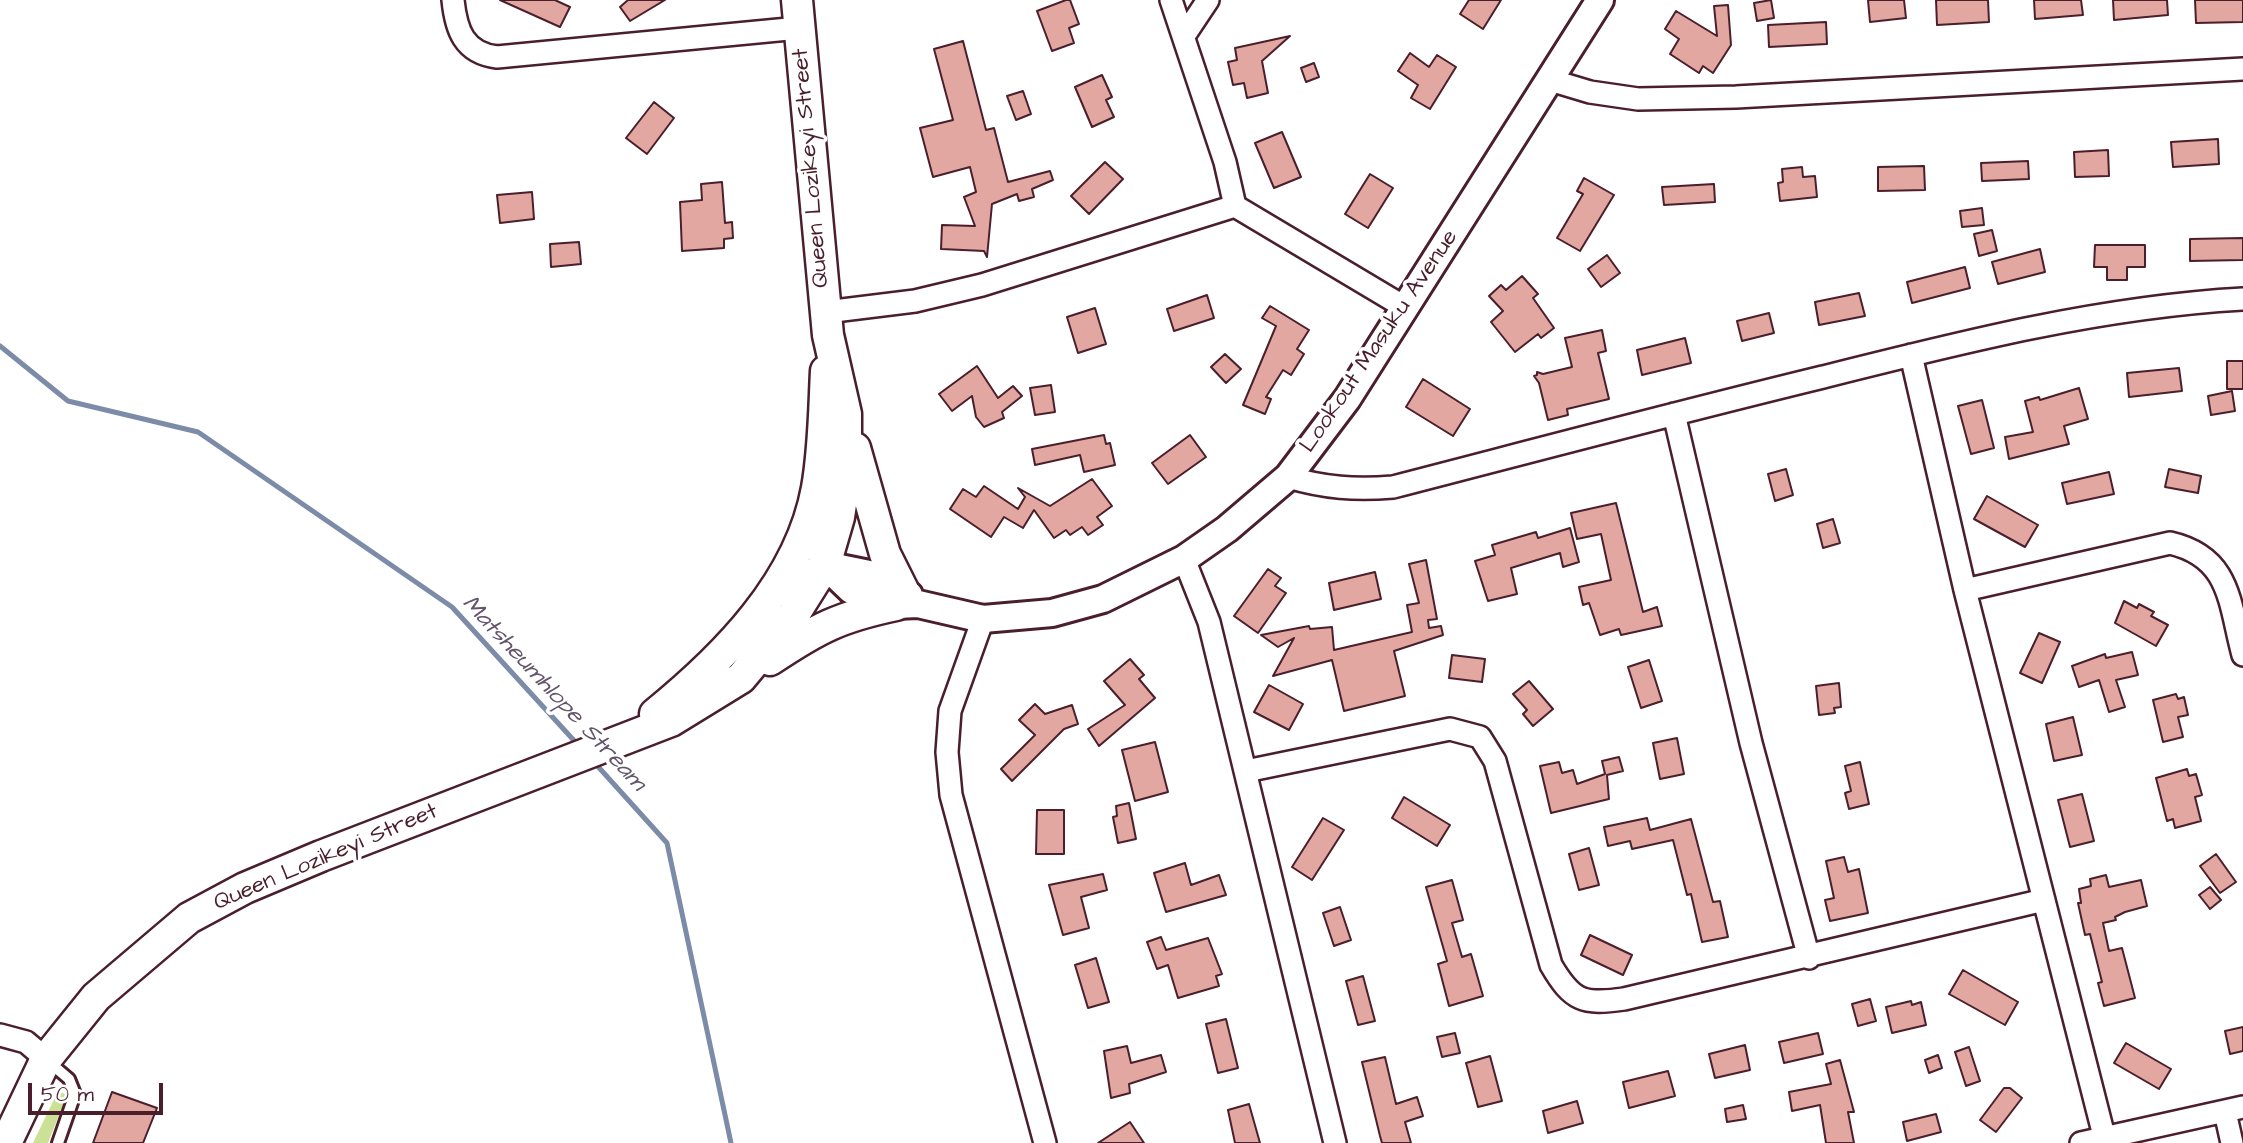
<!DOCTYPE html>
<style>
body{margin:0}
#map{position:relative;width:2243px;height:1143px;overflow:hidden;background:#fff;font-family:"Architects Daughter",sans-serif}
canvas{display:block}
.scale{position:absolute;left:28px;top:1083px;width:135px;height:32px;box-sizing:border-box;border:4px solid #4a1f2b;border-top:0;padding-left:9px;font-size:21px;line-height:24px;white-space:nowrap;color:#4a1f2b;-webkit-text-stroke:5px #fff;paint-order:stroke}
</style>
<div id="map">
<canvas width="2243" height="1143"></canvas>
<div class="scale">50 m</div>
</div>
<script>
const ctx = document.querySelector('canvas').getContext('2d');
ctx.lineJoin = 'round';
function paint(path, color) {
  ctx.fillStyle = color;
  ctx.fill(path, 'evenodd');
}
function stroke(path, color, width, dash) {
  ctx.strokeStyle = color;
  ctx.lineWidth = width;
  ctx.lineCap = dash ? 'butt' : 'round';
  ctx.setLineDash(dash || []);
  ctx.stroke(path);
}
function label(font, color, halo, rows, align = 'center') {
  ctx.font = font + ' "Architects Daughter",sans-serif';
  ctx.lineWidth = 7;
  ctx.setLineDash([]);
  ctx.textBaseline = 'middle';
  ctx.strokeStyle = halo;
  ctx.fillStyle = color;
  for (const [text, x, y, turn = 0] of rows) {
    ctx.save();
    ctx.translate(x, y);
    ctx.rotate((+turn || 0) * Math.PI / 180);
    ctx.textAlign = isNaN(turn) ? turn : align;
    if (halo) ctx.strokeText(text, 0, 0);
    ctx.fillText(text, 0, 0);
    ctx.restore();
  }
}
paint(new Path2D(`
 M58 1091 65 1094V1100L48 1143H33Z`), '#cce196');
stroke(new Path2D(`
 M0 346 68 401 198 432 452 607 579 746
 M593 761 667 843 731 1143`), '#7c8ba8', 5);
const building = new Path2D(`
 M500 0H555L570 7 560 27Z
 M628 0H665L630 21 620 7Z
 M1066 0H1070L1079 24 1069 28 1074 43 1052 51 1037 11Z
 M1469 0H1501L1483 29 1460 14Z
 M1771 0 1774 18 1757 21 1754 3Z
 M1868 0H1904L1906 18 1870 22Z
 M1936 0H1988L1989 22 1937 25Z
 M2034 0H2081L2083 15 2035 19Z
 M2113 0H2167L2168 15 2114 20Z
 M2195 0H2243V22L2196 23Z
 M1728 5 1731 45 1713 73 1703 66 1699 73 1670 54 1679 39 1665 29 1676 11 1717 36 1714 6Z
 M1826 22 1827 44 1769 47 1768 25Z
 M1290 36 1262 61 1268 93 1247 98 1244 83 1233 85 1228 62 1237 60 1235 48Z
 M963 41 986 130 994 128 1008 182 1050 171 1053 180 1032 189 1034 197 1019 201 1017 194 992 204 987 257 984 251 941 249 942 225 975 226 964 197 976 192 970 167 933 177 920 128 953 120 934 49Z
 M1410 53 1429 67 1437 55 1456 67 1430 109 1411 98 1418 85 1398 71Z
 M1314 63 1319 77 1306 82 1301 68Z
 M1102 75 1112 97 1106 100 1114 117 1092 127 1075 87Z
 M1023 91 1031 114 1016 120 1007 96Z
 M654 102 674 118 647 154 626 138Z
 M1282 132 1301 177 1274 188 1255 143Z
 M2218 139 2219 164 2173 167 2171 142Z
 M2108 150 2109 176 2075 177 2074 152Z
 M2028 161 2029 179 1982 181 1981 163Z
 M1105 162 1123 179 1089 214 1071 196Z
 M1924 166 1925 190 1878 191V167Z
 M1802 167 1803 177 1815 176 1817 197 1780 201 1778 183 1783 182 1782 169Z
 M1370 174 1393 188 1368 228 1345 214Z
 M1584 178 1614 195 1580 251 1557 238 1583 194 1577 191Z
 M722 182 725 223 732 222 733 238 724 239V248L682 251 680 202 702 200 701 184Z
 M1714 184 1715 202 1664 205 1662 187Z
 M532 192 534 219 500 223 497 195Z
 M1982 208 1984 225 1962 227 1960 211Z
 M1992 230 1997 251 1979 256 1974 234Z
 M2243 238V260L2190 261V239Z
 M579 242 581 264 551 267 550 244Z
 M2095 245H2145V267H2127V280H2107V267H2094Z
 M2040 249 2045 272 1998 284 1992 262Z
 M1607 255 1620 273 1601 287 1588 269Z
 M1965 267 1970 288 1912 303 1907 282Z
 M1522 276 1538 294 1533 298 1554 328 1541 338 1538 334 1515 352 1491 322 1503 311 1489 296 1501 285 1506 290Z
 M1859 293 1865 316 1819 325 1815 302Z
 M1207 295 1214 318 1174 331 1167 309Z
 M1270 306 1309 330 1297 349 1304 354 1291 375 1283 370 1266 397 1271 399 1265 414 1243 405 1276 326 1262 318Z
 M1095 308 1106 344 1078 353 1067 317Z
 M1769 313 1774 333 1742 341 1737 321Z
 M1602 330 1606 351 1598 353 1609 399 1567 409 1568 415 1548 420 1539 383 1534 376 1537 375V372L1543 374 1572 367 1565 338Z
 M1685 338 1691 363 1642 375 1637 350Z
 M1225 354 1241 369 1226 383 1211 367Z
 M2227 361H2243V389H2227Z
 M977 366 998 398 1013 386 1022 396 1002 412 1004 418 984 427 976 417 972 396 952 411 939 394Z
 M2179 368 2182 391 2129 397 2127 373Z
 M1423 379 1470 409 1453 436 1406 407Z
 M1051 385 1055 412 1035 415 1030 388Z
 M2079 388 2088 419 2064 426 2069 444 2009 459 2005 437 2033 432 2025 401 2039 397 2040 400Z
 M2232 391 2235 411 2211 415 2208 396Z
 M1982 400 1994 448 1971 454 1958 406Z
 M1104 435 1106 444 1110 443 1115 465 1084 472 1080 455 1035 465 1032 449Z
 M1190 435 1206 457 1168 484 1152 463Z
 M1786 469 1793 495 1775 501 1768 474Z
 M2169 469 2201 476 2198 493 2165 487Z
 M2109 472 2114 494 2067 504 2062 483Z
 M1092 479 1112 506 1097 517 1103 525 1088 535 1082 527 1070 535 1066 530 1054 538 1034 510 1023 528 1004 517 991 537 950 509 963 489 976 497 984 486 1018 509 1025 497 1018 488 1050 506Z
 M1987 496 2038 525 2025 547 1974 519Z
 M1616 503 1643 612 1657 607 1662 626 1621 635 1619 629 1600 635 1589 603 1583 605 1579 587 1611 580 1601 534 1577 539 1571 513Z
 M1833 519 1840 543 1823 548 1817 524Z
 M1570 528 1579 562 1563 567 1560 553 1511 568 1517 594 1488 601 1475 561 1495 555 1492 545 1536 532 1538 538Z
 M1426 560 1437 619 1428 620 1429 628 1441 626 1443 635 1394 651 1405 696 1344 711 1332 660 1273 676 1294 638 1278 647 1261 635 1309 626 1310 629 1332 627 1334 650 1412 632 1407 605 1419 603 1409 564Z
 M1268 569 1281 578 1275 586 1286 593 1258 633 1234 616Z
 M1375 572 1381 599 1334 610 1329 583Z
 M2124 601 2137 608 2139 604 2154 612 2151 616 2168 625 2156 646 2115 623Z
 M2039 633 2060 642 2042 683 2020 673Z
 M2132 652 2138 675 2116 680 2125 707 2109 712 2099 680 2079 687 2072 666 2105 654 2106 658Z
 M1452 655 1485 659 1482 682 1449 678Z
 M1130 659 1144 675 1139 679 1155 698 1099 746 1088 729 1125 705 1104 681Z
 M1649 660 1662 701 1641 708 1628 667Z
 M1529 681 1553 709 1533 726 1523 714 1527 710 1513 694Z
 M1839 683 1841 707 1834 708 1835 713 1819 715 1816 686Z
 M1269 685 1303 704 1289 730 1254 712Z
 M2176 694 2178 699 2184 697 2188 715 2178 717 2183 737 2163 742 2153 700Z
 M1035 704 1045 714 1072 705 1078 724 1064 729 1012 781 1001 769 1035 735 1019 720Z
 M2073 717 2082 755 2054 761 2046 724Z
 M1677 738 1684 774 1660 779 1653 743Z
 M1155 742 1168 792 1135 801 1122 750Z
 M1619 757 1623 771 1607 775 1609 799 1551 813 1540 766 1559 762 1562 773 1573 770 1577 784 1605 774 1602 761Z
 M1860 762 1869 804 1849 809 1845 793 1851 791 1845 766Z
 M2187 769 2189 776 2196 774 2202 795 2195 797 2201 821 2175 828 2173 819 2167 821 2156 778Z
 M2082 794 2094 841 2070 847 2058 800Z
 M1404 797 1450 825 1437 846 1392 818Z
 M1129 803 1136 839 1118 843 1113 817 1117 816 1116 806Z
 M1037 810H1064V854H1036Z
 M1323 818 1344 830 1312 880 1292 867Z
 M1647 818 1650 830 1691 819 1713 902 1720 901 1728 937 1702 942 1691 894 1687 895 1673 840 1632 849 1630 841 1608 846 1604 827Z
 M1589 848 1599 885 1579 890 1569 854Z
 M2216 854 2236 882 2220 893 2200 866Z
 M1844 857 1848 872 1859 869 1868 913 1830 921 1825 900 1834 898 1826 861Z
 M1185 863 1191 885 1219 875 1226 895 1166 912 1154 873Z
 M1103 874 1107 890 1081 897 1089 928 1063 935 1049 885Z
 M2106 875 2109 887 2141 880 2147 906 2125 912 2115 917 2116 920 2103 923 2109 951 2122 948 2135 998 2104 1006 2098 983 2102 982 2090 934 2085 935 2078 903H2081L2079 889 2091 886 2090 879Z
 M1452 880 1463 920 1452 923 1462 957 1471 954 1483 996 1449 1006 1438 964 1447 961 1426 887Z
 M2210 887 2221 900 2210 909 2199 895Z
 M1340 907 1351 940 1334 946 1323 913Z
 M1590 935 1632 955 1623 975 1581 955Z
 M1161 937 1166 950 1208 938 1222 974 1216 976 1219 986 1178 998 1168 965 1157 969 1147 942Z
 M1096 958 1109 1002 1088 1008 1075 965Z
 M1963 970 2018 1002 2005 1025 1949 994Z
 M1363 976 1375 1021 1358 1025 1346 981Z
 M1870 999 1876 1021 1858 1026 1852 1004Z
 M1911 1001 1912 1005 1921 1002 1926 1025 1892 1033 1886 1007Z
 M1226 1019 1238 1068 1218 1073 1206 1024Z
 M2243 1027V1051L2230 1054 2225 1031Z
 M1455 1033 1460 1053 1442 1057 1437 1037Z
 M1818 1033 1823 1054 1784 1063 1779 1042Z
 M2126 1043 2171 1069 2159 1089 2114 1063Z
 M1745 1045 1750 1070 1715 1078 1709 1054Z
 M1127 1046 1131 1063 1161 1055 1166 1072 1129 1084 1130 1093 1111 1098 1104 1051Z
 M1969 1047 1980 1081 1966 1086 1955 1052Z
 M1938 1055 1942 1068 1929 1073 1925 1060Z
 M1490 1056 1502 1101 1478 1107 1466 1063Z
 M1385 1057 1396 1104 1417 1097 1423 1116 1405 1122 1411 1143H1382L1380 1136 1362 1062Z
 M1840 1060 1854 1112H1848L1854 1143H1826L1820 1105 1792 1111 1789 1092 1831 1084 1826 1064Z
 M1668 1071 1675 1096 1629 1108 1623 1082Z
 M2004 1088H2010L2022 1098 1996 1132 1980 1120Z
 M112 1092 157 1108 143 1143H93Z
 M1577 1101 1583 1123 1548 1133 1543 1111Z
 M1249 1104 1260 1143H1235L1228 1110Z
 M1743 1105 1746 1119 1727 1122 1725 1109Z
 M1936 1114 1941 1132 1907 1141 1903 1122Z
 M1130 1122 1144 1143H1098Z`);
paint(building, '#e1a7a0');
stroke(building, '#4a1f2b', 2);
const service = new Path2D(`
 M49 1062 69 1079 75 1094 58 1143`);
const minor = new Path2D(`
 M453 0C456 30 464 53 497 57L799 28
 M1171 0 1225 162 1235 206 1406 308
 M1184 36 1208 0
 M1550 80 1590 92 1638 99 1736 97 2243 69
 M826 312 915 301 982 285 1235 206
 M1911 355 1965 590 2104 1136
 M1674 414 1751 743 1809 958
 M1288 477C1325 488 1355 490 1393 487 1536 450 1679 412 1823 377 1962 342 2100 307 2243 299
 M1184 559 1209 622 1335 1143
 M1965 590 2170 543C2231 557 2229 603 2243 655
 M983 619 950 711 947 752 951 795 1045 1143
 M1246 771 1450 729 1480 737 1495 761 1551 965C1572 1001 1583 1005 1624 999L2044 900
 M0 1035 26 1042 46 1059
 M2225 1112 2232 1143
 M2081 1143 2243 1107`);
const tertiary = new Path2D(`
 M819 547 825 565 851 590 896 605 918 604 983 619 1052 613 1103 599 1184 559 1227 529 1288 477 1347 399 1600 0
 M767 599 825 565 879 576 909 595`);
const secondary = new Path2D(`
 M855 448 885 554 903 590
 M770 660C818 628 839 617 896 605
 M655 714C725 657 800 582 817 488 824 449 824 410 826 371
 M6 1143 46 1059 96 997 189 918 245 888 321 856 671 721 741 678 795 613 825 565 839 517 846 472V414L828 335 797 0`);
stroke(service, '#4a1f2b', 16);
stroke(minor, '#4a1f2b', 26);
stroke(tertiary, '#4a1f2b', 32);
stroke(secondary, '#4a1f2b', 35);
stroke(service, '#fff', 10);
stroke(minor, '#fff', 21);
stroke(tertiary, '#fff', 26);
stroke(secondary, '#fff', 30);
label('23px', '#4a1f2b', '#fff', [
 ["Queen Lozikeyi Street",812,168,-95],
 ["Lookout Masuku Avenue",1380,342,-56],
 ["Queen Lozikeyi Street",326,858,-23]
]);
label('italic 24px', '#63556a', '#fff', [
 ["Matsheumhlope Stream",553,694,47]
]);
</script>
